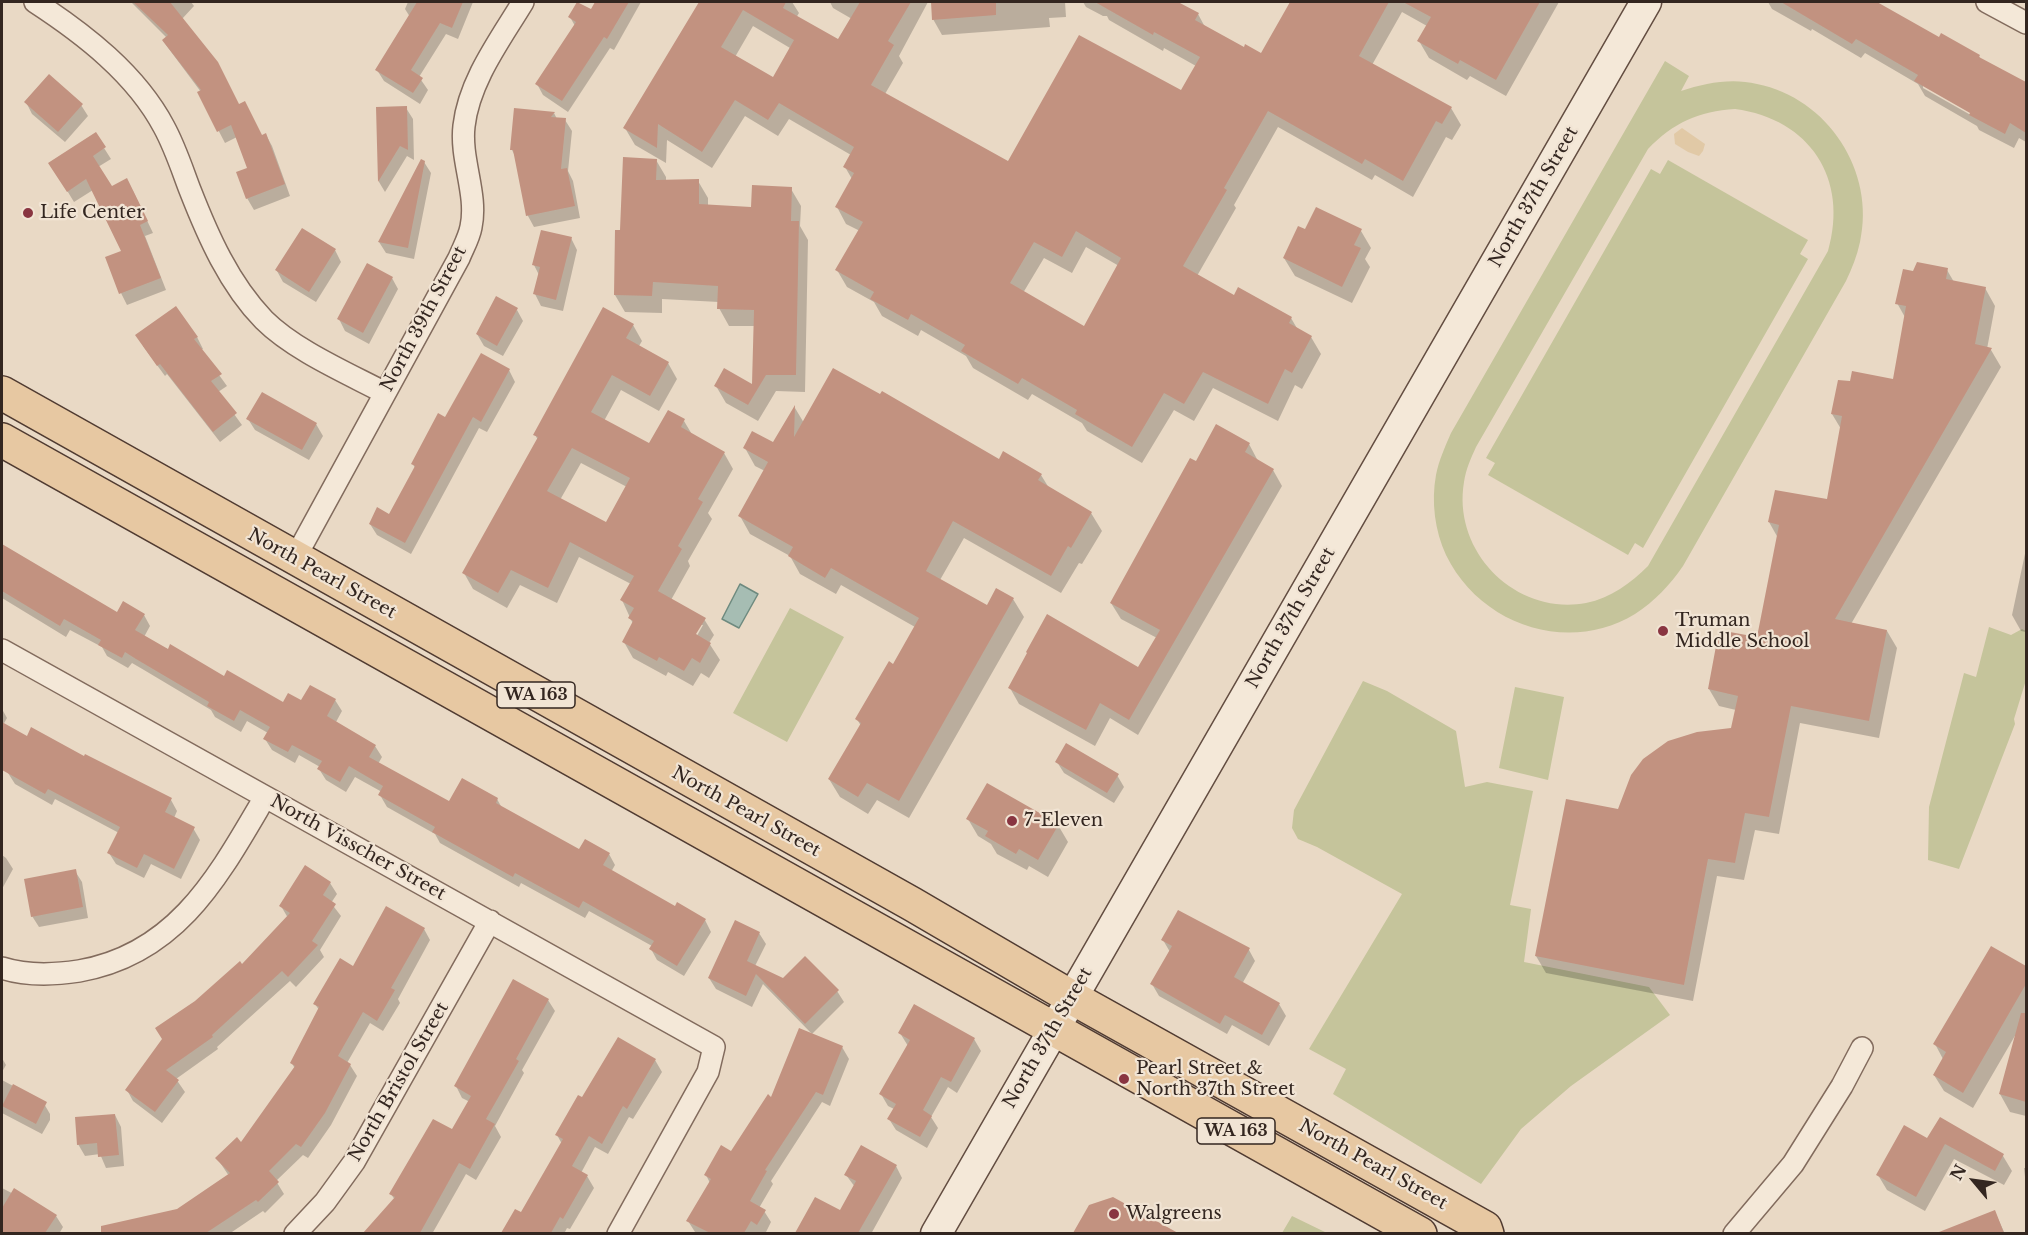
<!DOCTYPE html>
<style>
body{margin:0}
#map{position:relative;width:2028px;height:1235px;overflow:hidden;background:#e9d9c5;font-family:"Libre Baskerville",serif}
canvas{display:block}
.frame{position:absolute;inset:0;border:3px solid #332620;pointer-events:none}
.north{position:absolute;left:1944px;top:1151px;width:60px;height:60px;-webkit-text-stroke:4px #f1e4d4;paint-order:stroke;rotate:299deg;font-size:16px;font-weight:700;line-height:24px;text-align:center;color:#332620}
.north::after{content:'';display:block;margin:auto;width:21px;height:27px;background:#332620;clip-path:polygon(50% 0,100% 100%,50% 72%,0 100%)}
</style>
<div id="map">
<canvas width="2028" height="1235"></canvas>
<div class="frame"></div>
<div class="north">N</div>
</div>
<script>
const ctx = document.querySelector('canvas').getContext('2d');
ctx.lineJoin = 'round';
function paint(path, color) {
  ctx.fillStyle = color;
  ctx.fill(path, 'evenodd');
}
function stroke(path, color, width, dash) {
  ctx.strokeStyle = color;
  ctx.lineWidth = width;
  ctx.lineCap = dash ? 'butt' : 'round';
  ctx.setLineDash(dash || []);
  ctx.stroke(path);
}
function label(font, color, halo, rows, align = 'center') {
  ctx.font = font + ' "Libre Baskerville",serif';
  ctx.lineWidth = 4.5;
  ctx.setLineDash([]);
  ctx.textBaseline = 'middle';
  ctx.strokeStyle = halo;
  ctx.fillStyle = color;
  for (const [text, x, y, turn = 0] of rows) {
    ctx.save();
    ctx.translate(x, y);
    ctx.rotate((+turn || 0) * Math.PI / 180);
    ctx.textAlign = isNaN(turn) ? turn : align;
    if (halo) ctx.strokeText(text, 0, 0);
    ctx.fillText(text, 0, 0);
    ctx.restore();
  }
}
paint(new Path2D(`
 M1665 61 1689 76 1681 91C1706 83 1731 78 1757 84 1828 98 1876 172 1860 242 1857 256 1852 268 1846 281L1683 566C1670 585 1655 601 1635 614 1568 655 1480 625 1446 555 1435 531 1431 502 1436 475 1439 460 1445 447 1451 433ZM1735 109C1810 119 1849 179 1828 251L1648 566C1631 583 1611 598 1586 603 1516 616 1452 552 1464 482 1466 469 1471 458 1476 447L1648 149C1673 123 1699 111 1735 109Z
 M1668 160 1808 240 1800 254 1808 259 1643 548 1635 543 1628 555 1488 475 1495 463 1486 458 1651 169 1660 174Z
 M790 608 844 637 787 742 733 713Z
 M1989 627 2011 635 2022 629 2026 631V680L2014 719 2015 724 1959 869 1928 860 1929 807 1964 673 1976 677Z
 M1363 681 1387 691 1456 731 1465 787 1487 782 1533 791 1510 905 1531 909 1524 962 1649 987 1670 1015 1571 1086 1521 1129 1481 1184 1333 1094 1346 1069 1309 1049 1402 894 1317 847 1298 839 1292 828 1294 810Z
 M1515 687 1564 697 1548 780 1499 768Z
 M1292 1216 1327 1233H1282Z`), '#c5c49b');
paint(new Path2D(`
 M1682 128 1705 144 1703 151 1699 156 1688 152 1675 144 1674 134Z`), '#e1c9a6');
const water = new Path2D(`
 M740 584 758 594 739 628 722 619Z`);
paint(water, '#a6bdb3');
stroke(water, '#6e8a7f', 1.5);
paint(new Path2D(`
 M131 2H191L194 6 182 19 239 106 262 136 266 135 272 146 290 196 254 210 247 198 249 169 237 137 225 143 199 93 201 92 163 41 167 38Z
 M408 2H473L458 39 446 34 419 77 428 90 420 104 384 81 377 70 410 17 405 9Z
 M596 2H641L614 50 610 48 568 112 543 95 537 84 575 26 570 17 591 11Z
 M704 2H792L799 13 793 23 839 41 852 19 833 8 830 2H928L899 56 903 63 885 94 1008 163 1182 92 1196 66 1164 48 1163 51 1109 20 1107 16H1103L1086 7 1083 2H1177L1198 14 1205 27 1244 49 1262 55 1291 3 1289 2H1559L1506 96 1470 76 1467 80 1429 58 1419 41 1427 26 1402 12 1372 65 1451 108 1461 125 1452 140 1446 137 1413 197 1375 175 1372 180 1278 127 1234 205 1236 208 1197 276 1235 297 1291 318 1298 330 1311 337 1321 354 1302 389 1295 385 1278 421 1213 388 1194 421 1174 410 1142 463 1087 431 1082 423 1032 394 1028 400 973 368 966 356 921 330 918 336 882 316 874 302 847 287 837 270 860 231 846 224 837 207 852 179 845 167 851 155 789 119 778 136 745 116 712 168 667 140 666 163 635 145 625 128ZM753 26 790 48 773 79 735 57ZM1086 247 1119 266 1085 328 1023 293 1044 258 1072 273Z
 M932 2H1065L1066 17 1049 18 1050 27 942 35 933 19Z
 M1768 2H1874L1940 39 1979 56 1981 60 2026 84V142L2019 138 2014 148 1979 130 1977 126 1925 96 1918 84 1865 53 1861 58 1812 29 1811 31 1772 9ZM1923 84 1977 115 1976 118 1923 88Z
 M26 102 81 105 88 116 65 142 32 114Z
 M406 108 413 119 414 160 407 156 385 192 379 182 378 109Z
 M554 113 557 119 565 120 572 131 568 171 573 181 580 218 534 227 528 216 516 158 512 150Z
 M104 148 111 159 98 167 111 188 133 191 153 233 145 236 166 290 127 305 121 293 107 258 123 252 93 190 74 202 57 174Z
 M656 160 666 177V181H698L708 198V206L753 209 791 189 801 206 800 226 808 240 805 392 776 391 758 421 726 403 716 386 754 387 755 326H729L719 308V302L662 299V313L625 312 615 295 616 231H622Z
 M424 162 431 173 414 259 386 253 379 242Z
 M1306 231H1361L1371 248 1365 259 1370 267 1352 303 1295 276 1284 258Z
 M571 238 577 250 563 311 541 306 535 294 539 275 534 265Z
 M335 250 341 262 316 302 283 282 277 271Z
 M1947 270 1954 282 1985 288 1995 306 1987 349 1991 350 2001 367 1851 624 1887 631 1897 648 1879 738 1800 723 1779 834 1755 830 1744 880 1717 876 1693 1001 1546 973 1536 956 1619 810 1733 729 1736 710 1719 706 1709 689 1758 639 1778 538 1769 522 1828 500 1841 429 1832 414 1894 381 1906 319 1897 303 1914 273Z
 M392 278 398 289 369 344 345 331 339 319Z
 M517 310 523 321 503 356 484 346 477 334Z
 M633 325 642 341 639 346 668 363 677 379 659 411 621 390 604 421 650 445 684 421 693 436 724 453 733 469 708 513 712 519 688 561 690 566 671 600 704 619 714 635 709 643 720 660 709 678 701 673 693 686 668 672 666 676 633 658 624 642 633 624 622 600 631 584 579 557 557 603 520 585 507 608 473 589 464 573 538 440 535 435ZM581 463 627 487 606 524 560 500ZM700 625H703L694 641 691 640Z
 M197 337 203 349 201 350 227 386 218 392 242 425 220 442 167 374 165 376 143 346Z
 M509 370 515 382 487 432 479 428 411 554 377 535 370 524 390 516 415 468 413 464 445 419Z
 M795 408 804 423 999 461 1041 475 1049 488 1091 513 1102 531 1082 564 1079 563 1061 593 964 538 940 580 988 607 1013 599 1024 617 909 818 877 800 868 814 840 797 829 779 861 726 857 719 894 666 915 627 841 585 836 594 800 574 790 556 750 534 740 516 765 471 755 466 745 448 773 444Z
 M248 419 316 424 323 436 309 460 255 430Z
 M1249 444 1258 461 1273 470 1282 486 1138 735 1110 718 1095 746 1019 704 1010 688 1138 669 1157 638 1121 619 1111 603 1196 463Z
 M2 546 118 614 144 615 150 626 144 637 224 678 284 704 335 700 342 711 336 722 375 746 382 757 378 764 450 803 497 799 502 808 580 851 609 854 615 865 611 872 675 908 705 920 711 932 684 976 657 960 651 949 652 946 589 911 585 918 521 883 519 887 440 843 435 834 387 807 380 795 382 792 355 777 346 792 326 780 319 769 320 767 299 755 295 763 272 750 265 739 268 733 247 721 241 732 215 717 211 710 144 670 132 663 128 668 107 656 102 647 70 630 66 637 2 598Z
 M2026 549V632L2021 631 2012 615Z
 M2 709 7 718 3 725 27 738 84 758 171 800 177 811 174 818 193 828 200 840 181 879 151 864 144 878 116 864 109 853 119 833 55 799 52 805 15 784 8 773 11 767 2 762Z
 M1057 762 1117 775 1124 787 1114 803 1064 773Z
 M968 819 1058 825 1068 842 1048 877 1029 866 1027 870 997 854 991 844 978 836Z
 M2 855 6 858 13 869 2 889Z
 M75 871 82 882 88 918 39 927 32 916Z
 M330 883 337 894 331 903 341 916 320 950 324 957 296 987 290 981 217 1047 218 1049 176 1079 185 1092 162 1123 133 1101 127 1090 196 1003 242 966 288 918 281 906Z
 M424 929 430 940 398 999 400 1003 383 1031 370 1023 347 1063 350 1065 357 1076 331 1125 308 1158 303 1155 276 1181 284 1194 265 1213 263 1211 229 1234H193L185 1221 229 1176 217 1158 241 1145 295 1069 292 1063 319 1010 315 1004 354 968Z
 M759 933 766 944 755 966 783 980 837 991 844 1002 812 1034 763 984 752 1007 716 989 709 978Z
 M1163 940 1249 950 1255 961 1242 984 1279 1004 1286 1016 1269 1046 1232 1025 1227 1034 1159 996 1152 984 1170 952Z
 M1992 948 2026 968V1116L2010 1112 2000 1094 2016 1034 1973 1108 1944 1091 1934 1075 1943 1059 1935 1044Z
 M548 1000 555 1011 522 1070 524 1073 495 1126 501 1137 476 1180 466 1174 432 1234H365L395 1200 391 1194 453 1131 470 1102 462 1098 456 1086Z
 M900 1033 974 1039 981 1051 957 1093 948 1087 931 1117 938 1128 927 1148 896 1130 889 1119 894 1109 888 1106 881 1094 908 1046Z
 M842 1047 849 1059 830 1106 822 1102 771 1181 773 1184 759 1208 764 1211 771 1222 765 1234 695 1232 688 1221 710 1183 706 1175 731 1153 772 1099Z
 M2 1058 6 1065 2 1072Z
 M655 1060 662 1072 633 1119 629 1117 608 1154 595 1147 581 1173 587 1176 594 1188 570 1229 567 1228 564 1234H503L516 1211 521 1214 562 1144 557 1135 583 1099Z
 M2 1080 43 1102 50 1114V1120L42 1134 2 1113Z
 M115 1115 121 1127 124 1166 106 1168 100 1154 85 1156 78 1144Z
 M1927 1140 2003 1156 2012 1171 2004 1185 1954 1159 1925 1211 1887 1190 1878 1175Z
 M896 1166 902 1178 871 1234H801L799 1229 840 1212 855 1187 846 1175Z
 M2024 1168H2026V1187V1186Z
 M2 1188 56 1216 63 1227 59 1234H2Z
 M1090 1206 1158 1224 1163 1234H1075Z
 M1995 1212 2005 1234H1958L1955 1227Z
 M123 1223 166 1226 168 1234H125Z`), '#0003');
paint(new Path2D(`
 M133 2H170L218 62 239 104 245 101 262 135 266 133 285 184 246 199 236 172 247 168 231 125 217 132 197 92 201 90 162 40 168 35Z
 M417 2H463L452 28 440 23 411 70 423 78 413 93 375 70Z
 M577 2 591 9 595 2H629L607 39 604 37 562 101 535 84 576 22 568 17Z
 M699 2H786L783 8 838 39 860 2H911L888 41 894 45 871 85 1008 161 1079 35 1181 90 1189 76 1200 57 1154 32 1153 35 1095 2H1178L1199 13 1195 20 1244 47 1245 44 1261 53 1290 2H1389L1359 56 1452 107 1442 124 1436 121 1403 181 1365 159 1362 164 1268 111 1224 188 1227 190 1183 266 1234 295 1238 287 1292 317 1289 323 1312 336 1292 373 1285 369 1268 404 1203 372 1184 404 1164 393 1132 447 1075 414 1077 410 1022 378 1018 384 961 351 965 345 911 314 908 320 870 299 874 292 835 270 863 222 835 207 854 173 843 167 854 147 779 103 768 120 735 100 702 152 658 124 657 148 623 128ZM743 10 794 40 773 77 721 47ZM1076 231 1121 258 1084 326 1010 283 1034 242 1062 257Z
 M931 2H996V15L932 20Z
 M1403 2H1540L1496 80 1460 60 1458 64 1417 41 1431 17Z
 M1781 2H1877L1939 37 1941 33 1980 55 1979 57 2026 82V133L2010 123 2005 134 1969 115 1970 113 1914 81 1918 75 1856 39 1852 44Z
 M49 74 83 104 58 132 24 102Z
 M407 106 408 150 400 146 378 182 376 107Z
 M514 108 555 112 551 117 566 118 561 169 567 168 575 206 526 216 513 150H510Z
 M96 132 106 147 93 156 112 186 127 178 148 221 140 225 161 278 119 294 105 257 121 251 86 179 67 192 48 163Z
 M623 157 657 159 656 180 699 179V204L751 207 752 185 792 187 791 221H799L796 375H766L748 405 714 386 724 368 752 384 754 310 717 309 718 286 653 282 652 296 614 295 615 230H620Z
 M421 159 425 161 408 248 378 242Z
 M1316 207 1362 229 1354 245 1361 248 1342 287 1283 258 1298 226 1305 229Z
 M302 228 336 249 309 292 275 270Z
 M541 230 572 237 556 300 533 294 540 267 532 265Z
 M1917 262 1948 268 1946 279 1986 287 1975 344 1992 348 1835 619 1887 630 1869 721 1791 706 1769 817 1745 813 1735 863 1708 859 1684 985 1535 956 1566 799 1618 809 1631 775 1643 759 1668 741 1697 732 1731 728 1738 696 1708 689 1719 630 1757 637 1779 525 1768 522 1775 490 1827 499 1842 416 1831 414 1838 380 1850 381 1852 371 1893 379 1906 306 1895 304 1903 269 1913 271Z
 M367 263 393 277 363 333 337 319Z
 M496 296 518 308 497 346 476 334Z
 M176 306 198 337 194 339 222 374 211 381 237 413 213 432 160 364 157 366 135 335Z
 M603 307 634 324 626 338 669 362 650 396 612 375 591 412 649 443 668 410 685 419 681 427 725 452 698 499 703 502 678 546 682 549 658 591 706 618 696 634 711 643 700 663 692 658 684 671 659 657 657 661 622 642 633 621 628 618 634 608 620 600 634 576 570 542 548 588 511 570 498 593 462 573 538 437 533 435ZM572 448 630 478 606 522 547 491Z
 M481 353 510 369 481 422 473 417 405 543 369 524 377 507 389 514 415 466 411 464 438 413 445 417Z
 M833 368 880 394 882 391 999 459 1003 451 1042 474 1038 480 1092 512 1071 548 1068 546 1051 576 953 521 926 571 987 605 996 588 1014 598 899 801 867 783 858 797 828 779 861 723 855 719 889 661 893 664 919 618 831 568 825 578 788 556 793 547 738 516 768 462 743 448 752 431 773 442 795 405 794 437Z
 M262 392 317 423 302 450 246 419Z
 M1216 424 1250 443 1245 452 1274 469 1129 720 1100 703 1086 730 1008 688 1027 653 1026 652 1047 614 1138 667 1160 630 1110 603 1190 458 1196 461Z
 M2 544 117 612 123 601 145 614 135 630 168 649 170 644 224 676 227 670 283 702 288 693 301 700 310 685 336 699 327 716 376 745 369 757 449 801 462 778 498 798 496 803 579 849 585 839 610 853 603 865 675 906 677 902 706 919 677 966 649 949 654 941 583 901 579 908 515 873 513 877 432 832 435 827 378 795 383 786 349 766 340 782 317 769 322 761 292 745 288 752 263 739 270 727 240 710 234 721 207 706 209 702 136 659 125 652 122 658 98 645 101 640 64 619 60 626 2 591Z
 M2 722 27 736 31 727 84 756 85 754 172 798 165 812 195 827 174 869 144 854 137 868 107 853 120 827 48 789 45 794 2 770Z
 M1066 743 1119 774 1107 793 1055 762Z
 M987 783 1059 824 1038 860 1019 849 1016 854 985 836 988 831 966 819Z
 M305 865 331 882 323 895 336 904 312 941 318 945 288 977 282 971 212 1035 213 1037 166 1070 179 1080 155 1112 125 1090 162 1039 155 1028 195 1001 240 961 242 964 290 913 279 906Z
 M76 869 83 907 31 917 24 879Z
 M386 906 425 928 391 988 395 990 377 1021 363 1012 338 1056 351 1064 325 1113 301 1147 296 1144 269 1171 279 1182 258 1202 256 1200 206 1233H101V1226L177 1209 230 1173 215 1158 237 1137 241 1142 295 1066 290 1063 319 1007 313 1004 340 958 353 966Z
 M1178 910 1250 948 1234 977 1280 1003 1262 1035 1225 1015 1220 1024 1150 984 1172 946 1161 940Z
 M735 920 760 932 747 961 783 978 805 956 839 990 805 1024 756 974 746 996 708 978Z
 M1991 946 2026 966V984L1963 1093 1933 1075 1946 1052 1933 1044Z
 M513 979 549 999 516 1059 519 1061 486 1119 495 1124 470 1169 459 1163 420 1233H363L395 1197 389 1194 433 1119 452 1129 471 1096 454 1086Z
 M914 1004 975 1038 951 1082 941 1077 923 1110 932 1116 920 1137 887 1119 896 1104 879 1094 910 1040 898 1033Z
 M2021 1013H2026V1102L1999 1094Z
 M799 1028 843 1046 823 1095 816 1092 765 1170 767 1171 750 1201 766 1210 757 1225 751 1221 744 1233H710L686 1221 711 1179 704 1175 721 1145 731 1151 768 1094 771 1097Z
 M618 1037 656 1059 627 1109 623 1106 602 1144 589 1136 572 1166 588 1175 563 1219 560 1217 551 1233H501L515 1209 521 1212 563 1139 555 1135 578 1095 582 1097Z
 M13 1084 47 1102 36 1124 2 1106Z
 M115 1114 119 1155 98 1157 97 1143 77 1145 75 1117Z
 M1940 1117 2004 1154 1995 1171 1945 1144 1916 1197 1876 1175 1904 1125 1927 1138Z
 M861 1145 897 1165 858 1233H795L815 1197 840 1210 856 1181 844 1175Z
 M14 1188 57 1215 45 1233H2V1208Z
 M1113 1197 1178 1233H1073L1089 1205Z
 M1995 1210 2004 1233H1939V1232Z`), '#c29280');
const street = new Path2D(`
 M35 2C84 34 136 74 164 127 175 147 182 169 190 190 208 236 229 284 264 320 294 350 347 373 385 393
 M1987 2 2026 23
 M295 558 459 258C463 248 469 238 471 227 478 194 460 160 464 126 469 81 500 40 523 2
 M2 650 714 1047 708 1072 618 1234
 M2 968C27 976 53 975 79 971 178 954 219 875 265 797
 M295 1234 325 1202 354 1162 490 921
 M1734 1234 1793 1164 1842 1086 1862 1048`);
const secondary = new Path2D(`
 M936 1234 1646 2`);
const primary = new Path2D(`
 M2 393 912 904 1071 997 1485 1228 1487 1234
 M2 440 1420 1234`);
stroke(street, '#826b5d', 24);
stroke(secondary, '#634d41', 33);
stroke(primary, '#503b31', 36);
stroke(street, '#f4e8d8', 21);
stroke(secondary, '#f4e8d8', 30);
stroke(primary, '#e7c8a2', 33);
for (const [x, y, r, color] of [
 [28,213,6,"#893541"],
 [1663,631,6,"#893541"],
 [1012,821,6,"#893541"],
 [1124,1079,6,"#893541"],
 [1114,1214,6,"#893541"]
]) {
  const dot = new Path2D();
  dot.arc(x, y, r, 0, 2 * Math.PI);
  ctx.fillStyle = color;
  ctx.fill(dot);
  stroke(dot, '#f1e4d4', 2);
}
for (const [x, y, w] of [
 [536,695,78],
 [1236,1131,78]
]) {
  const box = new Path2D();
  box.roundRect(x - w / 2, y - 13, w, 26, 4.5);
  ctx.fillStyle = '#f1e4d4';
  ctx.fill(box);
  stroke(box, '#332620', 1.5);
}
label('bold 16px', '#332620', null, [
 ["WA 163",536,695],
 ["WA 163",1236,1131]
]);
label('18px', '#332620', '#f1e4d4', [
 ["North 37th Street",1534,197,-60],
 ["North 39th Street",424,319,-62],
 ["North Pearl Street",322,574,29],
 ["North 37th Street",1291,618,-60],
 ["North Pearl Street",746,812,29],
 ["North Visscher Street",358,848,29],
 ["North 37th Street",1048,1038,-60],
 ["North Bristol Street",399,1082,-60],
 ["North Pearl Street",1373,1165,29]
]);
label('18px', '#332620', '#f1e4d4', [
 ["Life Center",40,213],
 ["Truman",1675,621],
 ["Middle School",1675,642],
 ["7-Eleven",1024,821],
 ["Pearl Street &",1136,1069],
 ["North 37th Street",1136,1090],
 ["Walgreens",1126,1214]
], 'left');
</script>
